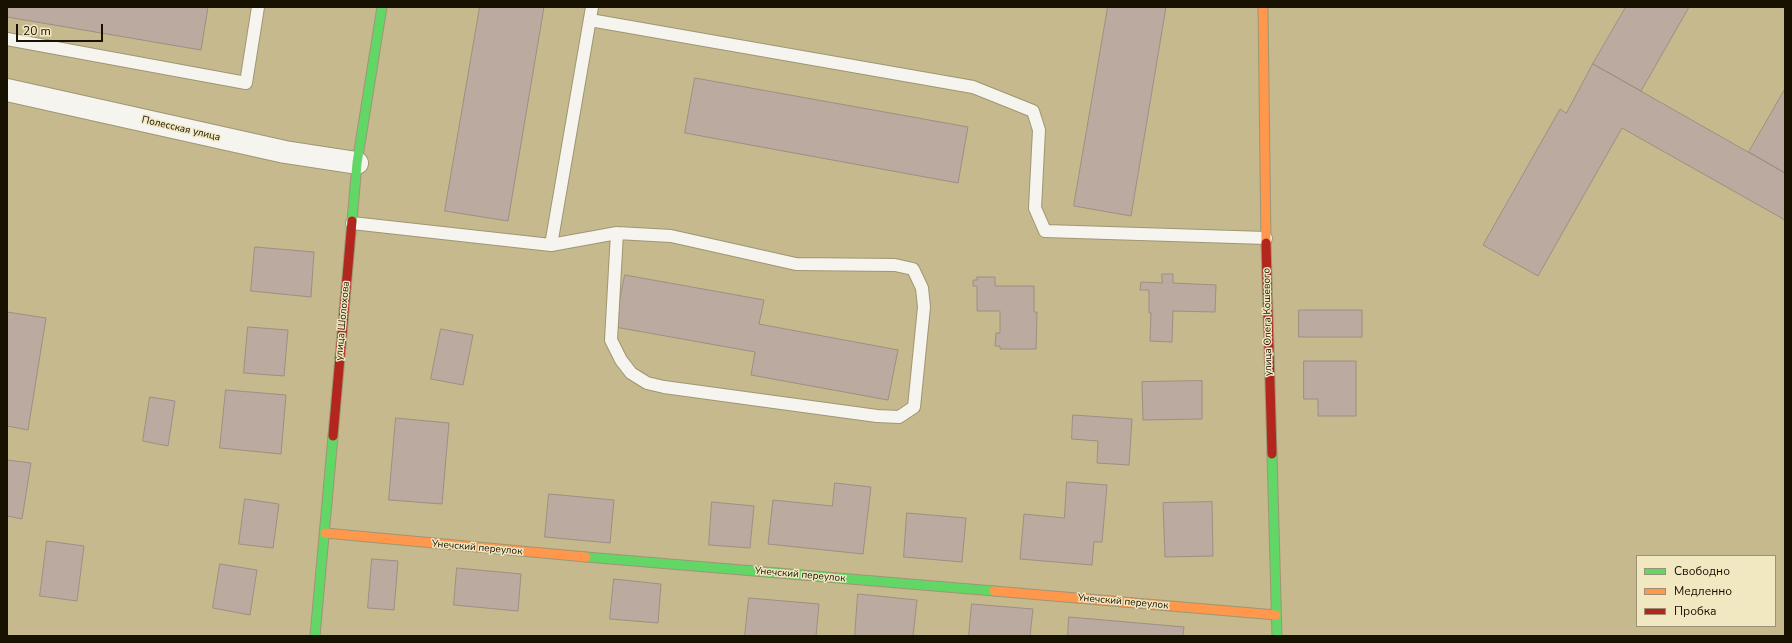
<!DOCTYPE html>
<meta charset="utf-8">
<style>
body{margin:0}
#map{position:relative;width:1792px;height:643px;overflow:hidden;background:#c5b98d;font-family:"Nunito Sans",sans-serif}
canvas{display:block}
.frame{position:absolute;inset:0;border:8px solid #171100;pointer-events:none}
.legend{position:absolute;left:1636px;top:555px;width:140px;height:72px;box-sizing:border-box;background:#f1e7c1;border:1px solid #9a9174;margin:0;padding:5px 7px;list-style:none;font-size:12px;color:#171100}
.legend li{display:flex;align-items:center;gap:8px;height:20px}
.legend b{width:20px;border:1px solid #9a9174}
.scale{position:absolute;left:16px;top:24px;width:87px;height:18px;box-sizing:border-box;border:2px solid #171100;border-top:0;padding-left:5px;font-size:12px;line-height:14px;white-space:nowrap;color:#171100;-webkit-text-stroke:3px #f1e7c1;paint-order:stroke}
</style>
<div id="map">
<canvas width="1792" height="643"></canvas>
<div class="frame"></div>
<ul class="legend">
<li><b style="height:5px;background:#63d668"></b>Свободно</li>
<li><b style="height:5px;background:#ff974d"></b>Медленно</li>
<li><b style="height:5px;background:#b3261e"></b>Пробка</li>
</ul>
<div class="scale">20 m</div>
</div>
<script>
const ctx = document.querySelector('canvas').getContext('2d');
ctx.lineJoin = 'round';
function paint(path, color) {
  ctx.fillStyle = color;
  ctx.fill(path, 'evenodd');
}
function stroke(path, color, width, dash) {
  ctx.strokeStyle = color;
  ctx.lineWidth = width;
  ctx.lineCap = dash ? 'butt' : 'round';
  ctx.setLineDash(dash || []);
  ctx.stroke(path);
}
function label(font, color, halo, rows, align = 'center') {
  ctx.font = font + ' "Nunito Sans",sans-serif';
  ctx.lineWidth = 3;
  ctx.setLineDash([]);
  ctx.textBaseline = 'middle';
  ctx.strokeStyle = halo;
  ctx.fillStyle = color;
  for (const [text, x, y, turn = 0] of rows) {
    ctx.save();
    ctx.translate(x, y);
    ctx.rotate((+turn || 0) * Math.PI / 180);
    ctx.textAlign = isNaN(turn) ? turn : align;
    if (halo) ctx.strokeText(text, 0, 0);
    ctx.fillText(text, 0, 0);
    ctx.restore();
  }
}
const building = new Path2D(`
 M7 7H208L201 50 7 17Z
 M480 7H544L508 221 445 211Z
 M1108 7H1166L1131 216 1074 206Z
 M1626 7H1689L1641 91 1593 64Z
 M1593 64 1785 173V220L1622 128 1538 276 1483 245 1560 109 1566 113Z
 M695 78 968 127 958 183 685 133Z
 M1785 89V173L1749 152Z
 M255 247 314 252 311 297 251 291Z
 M1162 274H1173V283L1216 285 1215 312 1173 311 1172 342 1150 341 1151 313H1149V290H1140L1141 282 1162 283Z
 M625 275 764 300 759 324 898 350 888 400 751 375 755 352 615 327Z
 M977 277H995V286H1034V312H1037L1036 349H1000V346H995L996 333H1000V311H977V286H973V280H977Z
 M1299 310H1362V337H1299Z
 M7 312 46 318 28 430 7 426Z
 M248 327 288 330 284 376 244 373Z
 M441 329 473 335 463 385 431 379Z
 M1304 361H1356V416H1318V399H1304Z
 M1202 381V419L1143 420 1142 382Z
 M226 390 286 395 281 454 220 448Z
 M150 397 175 401 168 446 143 441Z
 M1073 415 1132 419 1129 465 1097 463 1098 441 1072 439Z
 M396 418 449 423 442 504 389 500Z
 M7 460 31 463 22 519 7 516Z
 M1067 482 1107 485 1102 542H1094L1092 565 1020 559 1024 514 1064 518Z
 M835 483 871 487 863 554 768 544 773 500 832 506Z
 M549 494 614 500 610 543 545 537Z
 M245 499 279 504 273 548 239 544Z
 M712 502 754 506 750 548 709 545Z
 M1212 502 1213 556 1165 557 1163 503Z
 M907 513 966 518 962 562 904 557Z
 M47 541 84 546 77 601 40 596Z
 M372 559 398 561 394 610 368 608Z
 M220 564 257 570 250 615 213 608Z
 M457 568 521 574 518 611 454 605Z
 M614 579 661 584 658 623 610 619Z
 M858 594 917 600 913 636H855Z
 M749 598 819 604 816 636H745Z
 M972 604 1033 609 1030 636H969Z
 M1069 617 1184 627 1183 636H1068Z`);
paint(building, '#bbaa9f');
stroke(building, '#9e8e83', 1);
const lane = new Path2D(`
 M590 20 973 87 1033 111 1039 130 1035 208 1045 231 1266 238
 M7 39 246 83 258 7
 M352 223 551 245 617 233 671 236 796 264 895 265 913 269 922 288 924 307 914 407 899 417 877 416 664 387 647 383 631 373 621 360 611 340 617 233
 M551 245 592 7`);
const street = new Path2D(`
 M7 90 285 152 357 163`);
const fast = new Path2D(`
 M352 221 357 163 382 7
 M1272 454 1277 636
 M586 557 994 591
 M315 636 333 436`);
const slow = new Path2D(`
 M1263 7 1266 243
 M325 533 586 557
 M994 591 1276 615`);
const jam = new Path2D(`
 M1266 243 1272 454
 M333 436 352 221`);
stroke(lane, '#9f9673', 14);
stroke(street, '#9f9673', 24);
stroke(fast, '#9f9673', 11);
stroke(slow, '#9f9673', 11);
stroke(jam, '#9f9673', 11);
stroke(lane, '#f6f4ee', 12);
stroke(street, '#f6f4ee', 22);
stroke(fast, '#63d668', 9);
stroke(slow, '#ff974d', 9);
stroke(jam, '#b3261e', 9);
label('10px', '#171100', '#f1e7c1', [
 ["Полесская улица",181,129,13],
 ["улица Шолохова",343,321,-85],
 ["улица Олега Кошевого",1268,322,-91],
 ["Унечский переулок",477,548,5],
 ["Унечский переулок",800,575,5],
 ["Унечский переулок",1123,602,5]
]);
</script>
